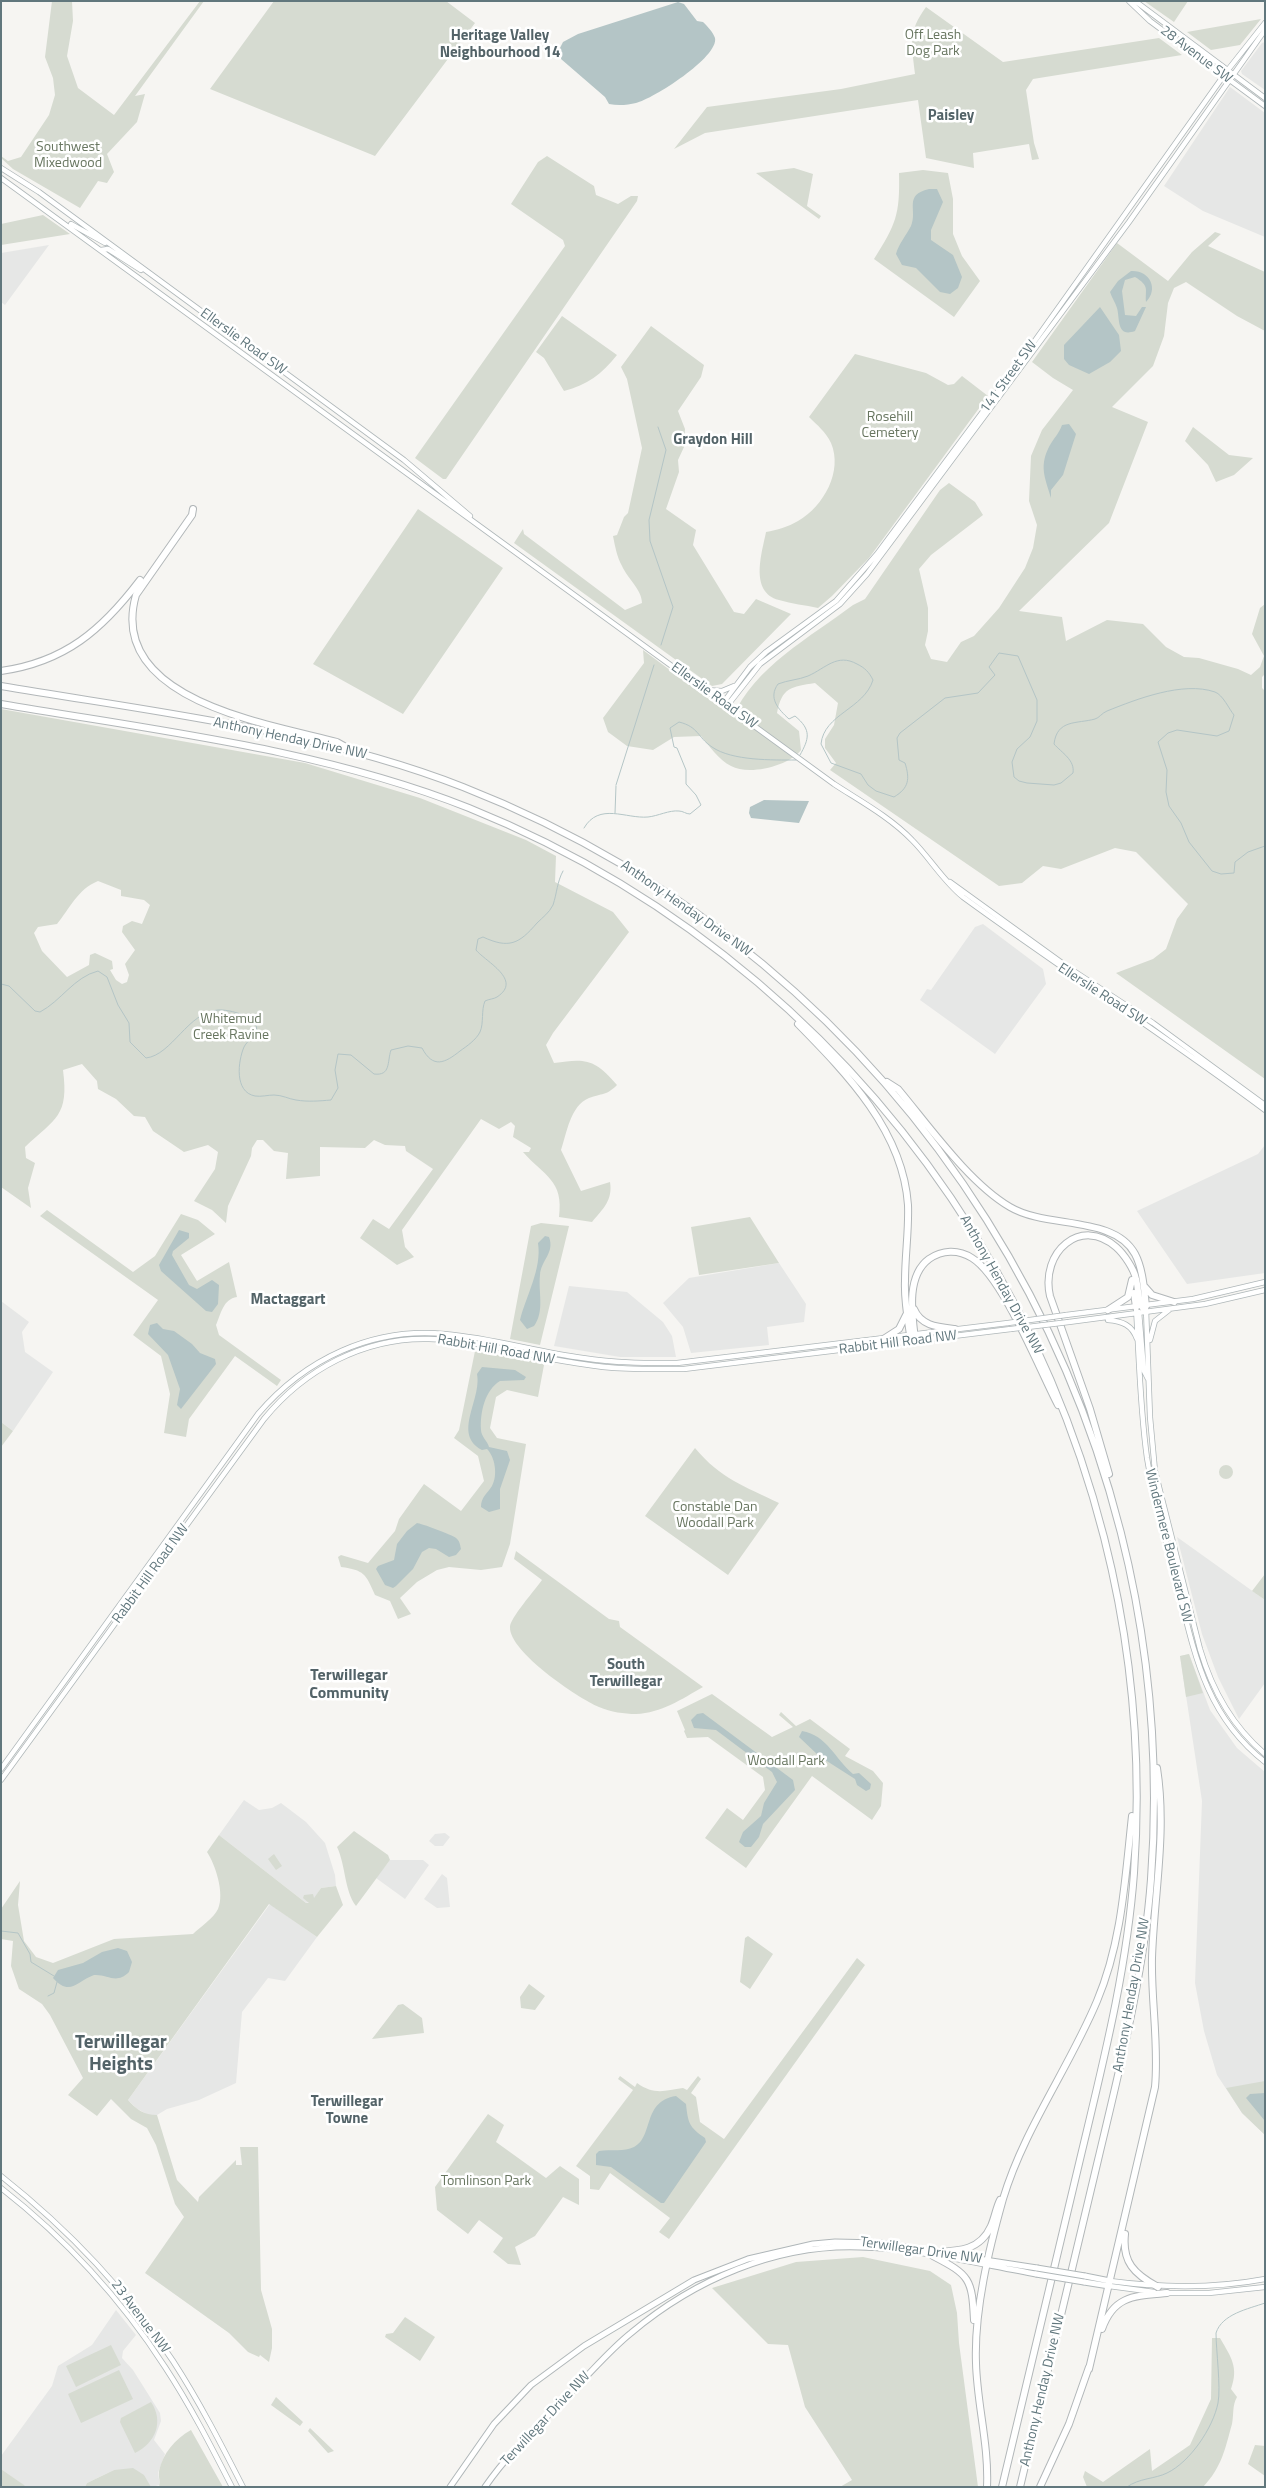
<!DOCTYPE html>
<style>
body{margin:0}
#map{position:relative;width:1266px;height:2488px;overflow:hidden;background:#f6f5f2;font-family:"Titillium Web",sans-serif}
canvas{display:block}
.frame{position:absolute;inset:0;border:2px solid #61777d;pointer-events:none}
</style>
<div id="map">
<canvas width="1266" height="2488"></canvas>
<div class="frame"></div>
</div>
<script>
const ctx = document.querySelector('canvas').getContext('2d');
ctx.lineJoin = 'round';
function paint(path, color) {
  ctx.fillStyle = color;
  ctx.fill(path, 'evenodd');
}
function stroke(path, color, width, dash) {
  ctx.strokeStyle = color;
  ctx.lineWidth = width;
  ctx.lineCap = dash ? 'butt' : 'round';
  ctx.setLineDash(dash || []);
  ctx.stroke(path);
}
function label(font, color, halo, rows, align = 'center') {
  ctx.font = font + ' "Titillium Web",sans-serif';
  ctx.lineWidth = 5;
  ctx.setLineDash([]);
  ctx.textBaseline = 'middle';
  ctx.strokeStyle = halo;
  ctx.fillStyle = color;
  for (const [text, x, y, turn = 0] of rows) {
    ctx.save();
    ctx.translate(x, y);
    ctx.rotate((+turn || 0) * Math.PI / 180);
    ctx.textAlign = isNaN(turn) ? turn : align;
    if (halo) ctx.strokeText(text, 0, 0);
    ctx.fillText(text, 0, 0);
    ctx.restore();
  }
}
paint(new Path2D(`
 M1265 42V90L1242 74 1241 71 1262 43Z
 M1230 87 1265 113V237L1203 211 1164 186Z
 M49 245 5 305 1 302V253Z
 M983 924 1043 969 1046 984 995 1054 920 1000 927 989 931 990 975 927Z
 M1265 1145V1273L1187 1284 1137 1211 1258 1154Z
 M779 1263 806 1304 804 1322 767 1327 769 1345 691 1353 683 1327 663 1303 689 1278Z
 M569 1286 627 1292 663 1322 672 1336 676 1357H620L554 1346Z
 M1 1301 29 1322 22 1332 25 1352 53 1372 13 1431 1 1422Z
 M1177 1537 1265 1600V1683L1239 1719 1218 1677 1202 1634Z
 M1189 1654 1210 1710 1237 1748 1265 1772V2135L1242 2113 1217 2075 1204 2031 1195 1983 1202 1801 1180 1656Z
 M244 1800 259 1810 272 1808 281 1803 306 1822 325 1843 335 1875 336 1886 321 1888 312 1902 306 1903 219 1835Z
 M445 1833 450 1837 443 1846H435L429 1841 435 1834Z
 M390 1860H423L429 1865 405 1899 376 1878Z
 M442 1874 447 1878 450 1907 437 1908 424 1899Z
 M270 1904 317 1937 285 1981 268 1978 242 2012 236 2083 199 2100 167 2109 157 2115H148L136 2108 128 2100Z
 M116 2310 136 2335 123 2351 122 2358 133 2370 160 2413 161 2421 154 2440 165 2454 158 2473 160 2485 151 2487 119 2470H114L87 2483 85 2487H26L1 2469V2456L52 2386 58 2366 92 2345Z`), '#e6e7e6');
paint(new Path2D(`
 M52 1H72L73 21 67 56 78 88 114 115 200 1H204L135 96 145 94 137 122 107 154 114 172 107 183 98 181 80 208 13 169 1 158V156L8 161 21 157 49 115 55 95 53 78 45 57Z
 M274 1H446L475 23 375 156 210 89Z
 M1144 1H1188L1174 22Z
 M926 7 1003 62 1159 38 1182 55 1033 79 1026 90 1034 143 1039 159 1032 160 1029 144 973 153 974 168 926 158 918 100 705 133 674 149 707 107 841 89 915 74C912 45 907 33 926 7Z
 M1261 19 1240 45 1211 50 1187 32Z
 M547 156 594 186 596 195 618 204 631 196H638L637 201 446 479H443L415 458 565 246 563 240 511 204 538 162Z
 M794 168 813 174 807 206 821 216 819 219 756 173Z
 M923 170 948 173 953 199V234L962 256 980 281 954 317 874 259C896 224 900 215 899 173Z
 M43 215 70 234 1 245V224Z
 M1215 232 1221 234 1208 246 1265 272V331L1237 316 1186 282 1174 288 1168 303 1164 336 1153 366 1112 407 1148 422 1109 523 1019 611 1062 617 1066 641 1107 620 1143 624 1166 647 1184 657 1199 658 1238 669 1251 675 1260 667 1264 656 1252 634 1260 608 1265 604V674L1262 677V688L1265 691V1079L1116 973 1153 959 1166 949 1177 919 1188 904 1136 852 1115 848 1061 869 1043 866 1022 883 999 886 830 770 836 763 825 748V739L834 725 838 703 815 683C791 687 782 687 777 713L799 731 801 750C789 766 749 776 731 766 719 760 709 746 701 736L674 737 653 750 627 746 608 732 603 718 644 663 643 650 733 717C753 668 812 636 853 605L865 599 940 490 949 483 975 502 983 515 931 555 919 569 928 608V631L925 645 931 659 947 662 961 642 974 636 999 608 1025 568 1033 548 1037 525 1029 501 1031 456 1042 430 1073 390 1053 378 1032 362 1117 243 1168 281 1192 252Z
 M562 316 617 355C602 374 587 385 564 391L544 358 536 352Z
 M651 326 704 365 701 377 678 411 685 429 684 447 678 460 679 472 666 509 696 530 693 545 734 612 744 614 756 599 791 614 722 684 712 686 514 543 523 529 524 534 625 610 642 603C642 590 628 579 622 566 617 557 615 546 613 536L617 535 624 517 628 513 642 448 627 379 621 367Z
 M855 354 926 373 948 385 954 384 962 376 988 396 869 558 832 596 818 608C805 605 792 604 779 600 749 592 762 553 766 532 777 530 788 527 798 521 824 506 843 471 831 443 826 432 817 425 809 417Z
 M1193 427 1229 455 1253 458 1234 475 1216 482 1208 465 1185 441Z
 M418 509 503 568 403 714 313 664Z
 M1 709 305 763 420 798 526 840 556 856 555 882 613 912 629 932 553 1033 546 1045 554 1063C586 1058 595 1059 617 1085 606 1096 602 1093 589 1098 570 1106 567 1133 561 1150L581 1191 610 1182C613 1200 603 1209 592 1222L559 1217C564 1180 544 1176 523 1152H529L531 1148 513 1137 515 1126 511 1122 499 1129 481 1119 402 1230 405 1247 414 1257 397 1265 360 1238 373 1219 389 1229 433 1169 406 1151 405 1146 385 1145 374 1140 365 1148 320 1147V1176L286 1179 288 1153 274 1151 263 1140H257L252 1148 251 1156 228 1206 226 1223 212 1210 194 1201 215 1169 218 1152 208 1145 184 1152 153 1131 145 1117 134 1116 116 1099 98 1089 97 1081 82 1064 63 1070C69 1116 56 1118 25 1147L26 1158 35 1163 28 1188 31 1208 1 1187ZM98 881 121 890V896L144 900 150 905 142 924 132 921 123 926 122 932 135 950 125 964 129 975 127 982 122 984 116 980 110 970 113 969 112 961 95 953 90 955 89 965 67 977 42 951 34 933 38 927 57 924C70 908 78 889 98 881Z
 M47 1210 133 1272 155 1256 181 1214 198 1220 215 1234 181 1255 197 1281 229 1262 237 1297C223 1299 221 1314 216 1325L219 1335 281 1380 277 1386 235 1356 189 1419 186 1437 164 1433 170 1394 161 1356 133 1335 158 1300 40 1216Z
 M750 1217 779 1263 699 1275 691 1227Z
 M541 1223 569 1226 540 1345 510 1339 531 1226Z
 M475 1351 539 1362 544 1365 538 1397 507 1390 496 1397 490 1428 497 1438 526 1444 510 1544 502 1567 481 1570 449 1567 437 1570 417 1582 400 1598 411 1614 398 1619 390 1601 375 1595C366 1574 364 1570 341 1567L338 1557 341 1555 368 1563 395 1531 399 1519 424 1484 461 1511 484 1481 478 1456 454 1438 459 1430Z
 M1 1422 13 1431 1 1447Z
 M695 1448C721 1479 744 1486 779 1503L728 1575 645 1516Z
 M1219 1472a7 7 0 1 1 14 0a7 7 0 1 1-14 0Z
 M516 1551 609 1619 619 1621 620 1627 703 1687C682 1699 661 1713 636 1714 624 1714 611 1712 599 1707 578 1698 509 1652 510 1627 510 1618 535 1590 542 1580L514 1559Z
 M1265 1574V1600L1252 1591Z
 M1189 1654 1203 1693 1186 1697 1180 1656Z
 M712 1694 772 1737 793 1727 779 1715 781 1712 796 1726 810 1719 850 1749 845 1756 873 1771 883 1783 881 1806 872 1820 812 1776 746 1868 705 1838 727 1808 743 1820 765 1790 763 1777 708 1737 687 1738 684 1731 685 1730 677 1711Z
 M354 1831 388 1855 390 1860 356 1906C344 1890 346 1866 337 1847Z
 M219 1835 306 1903H309L303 1898 304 1895 313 1894 314 1898 321 1888 336 1886 343 1905 317 1937 269 1904 128 2100C136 2109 144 2115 157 2115L177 2180 198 2202 199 2197 236 2160V2165H242L240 2147H258L261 2290 272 2329V2348L269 2362 260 2355 259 2357 248 2352 229 2333 145 2273 184 2217 175 2204 156 2145 147 2128 131 2119 111 2099 97 2116 68 2095 83 2078 50 2015 42 2004 19 1989 11 1966 13 1941 1 1939V1909L20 1881 18 1905 24 1941 36 1957 53 1963 114 1939 193 1934C200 1927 214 1918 218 1909 225 1893 215 1864 207 1852Z
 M274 1854 282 1866 276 1870 268 1859Z
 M748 1936 773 1954 750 1989 740 1982 745 1938Z
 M857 1958 865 1965 669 2239 659 2232 670 2218 610 2173 599 2190 590 2189V2176L576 2166 633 2090 618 2079 620 2076 635 2087 637 2083C654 2095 664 2091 683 2088L687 2090 698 2076 701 2079 691 2093 696 2097 700 2122 724 2139Z
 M529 1984 545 1996 535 2010 521 2008 520 1997Z
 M403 2004 422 2018 424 2033 372 2039 398 2005Z
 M1265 2081V2135L1242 2113 1226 2088Z
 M488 2114 504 2125 496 2142 546 2178 560 2166 579 2179V2205L563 2197 535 2236 515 2247 521 2265 508 2264 493 2252 503 2238 479 2220 468 2234 437 2210 435 2187Z
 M863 2257 930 2271 951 2285 957 2313 959 2343 978 2487H840L852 2480 805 2407 788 2345 768 2344 712 2288 796 2262Z
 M405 2317 435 2337 420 2361 385 2337 386 2334 393 2333Z
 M1212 2338H1220C1231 2357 1239 2367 1231 2389L1237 2397C1232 2406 1234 2414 1232 2424 1225 2449 1222 2467 1203 2487H1087L1083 2477 1085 2471 1103 2482 1150 2449 1152 2471 1190 2445 1211 2399Z
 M111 2345 121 2365 76 2387 66 2366Z
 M119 2370 133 2399 81 2423 68 2394Z
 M276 2397 303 2422 300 2426 271 2405Z
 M151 2402C164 2421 156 2443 135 2453L120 2422 121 2418Z
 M310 2428 334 2451 328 2453 308 2431Z
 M191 2430 223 2487H159C161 2482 158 2477 159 2471 163 2453 175 2439 191 2430Z
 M1255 2445 1265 2446V2476L1248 2464Z
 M133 2468 144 2475 151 2487H85L87 2483 114 2470Z
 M1 2469 24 2485 26 2487H1Z`), '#d6dbd1');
paint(new Path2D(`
 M678 2 684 4 697 21 703 22C707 26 713 32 715 38 719 57 653 99 636 103 628 105 618 106 609 104L605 97 561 59 559 50 563 42 578 34Z
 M929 189H937L943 202 931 230V240L953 255 962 277 958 288 950 294 940 292 916 268 902 265 896 254C899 243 906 236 911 226 918 210 903 195 929 189Z
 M1131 271C1150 270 1159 289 1146 302 1145 289 1150 286 1135 277L1125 280 1122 291 1125 315 1136 316 1142 307H1146L1135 331C1116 338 1120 318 1117 308 1115 302 1112 298 1110 292L1118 281Z
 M1100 307 1119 335 1121 351 1110 362 1089 374 1069 365 1064 359V345Z
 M1069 424 1076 434 1063 475 1051 490V498C1046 480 1039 468 1048 449 1052 440 1059 434 1062 425Z
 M764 800 809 801 799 823 751 818 749 813 750 807Z
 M179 1230 189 1233V1238L173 1251 172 1255 189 1285 197 1289 212 1280 219 1285 218 1304 212 1312 206 1311 161 1271 159 1265Z
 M545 1236 549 1237C555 1253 541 1260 540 1275 538 1292 545 1311 534 1326L527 1329 520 1320C526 1296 542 1269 538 1243Z
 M157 1323 163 1329 174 1331 192 1344 200 1353 215 1359 216 1364 181 1409 177 1405 180 1389 168 1355 148 1334 150 1325Z
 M482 1367 515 1370 526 1377 524 1380 500 1381C485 1390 480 1412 481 1430 481 1436 488 1442 489 1447L507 1451 510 1460 500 1489V1509L489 1512 481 1507C481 1497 487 1494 492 1486 498 1475 495 1457 487 1449L482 1450C452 1434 482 1400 477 1374Z
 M417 1523C420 1523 453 1535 456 1538 460 1541 460 1545 461 1549L456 1555 449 1557 436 1549 429 1548 422 1552 413 1569 396 1586 393 1588 385 1585 376 1569 378 1566 394 1560 397 1544 407 1531Z
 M703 1713 793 1780 795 1790 763 1824 759 1837 751 1847H745L739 1842 743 1832 761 1816 764 1803 777 1782 772 1772 716 1730 694 1728 691 1720 697 1714Z
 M802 1731C827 1735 835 1759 853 1774L859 1773 871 1784 870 1789 866 1791 857 1785 855 1779 819 1756 799 1737Z
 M118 1948 127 1951 132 1962 129 1972C116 1985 108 1974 94 1975 77 1981 70 1997 53 1978L58 1970 83 1963 102 1952Z
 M1265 2093V2121L1246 2098 1250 2094Z
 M676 2096 686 2104C688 2123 689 2127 705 2138L706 2142 664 2203H661L611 2167 596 2165V2154L599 2151C611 2149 624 2152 634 2147 654 2137 642 2101 676 2096Z`), '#b4c5c6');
stroke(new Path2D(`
 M658 427 666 450 649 520 650 541 673 607 661 645
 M800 755C809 739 812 730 795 716L789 719C778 709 768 698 778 684 788 680 798 680 808 676 826 668 837 653 857 664 865 668 869 672 873 680 864 709 824 714 821 744L831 763 861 774 868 785 876 791 894 797C909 788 910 779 905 763L899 760 897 738 900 733 945 698 978 693 995 675 989 667 999 653 1018 656 1037 700V721L1030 737 1017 749 1012 762 1014 777 1019 781 1027 783 1054 785 1061 783 1073 773C1075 760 1062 753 1054 744 1057 719 1077 724 1095 719 1099 718 1102 713 1107 711 1137 699 1183 681 1215 692 1223 695 1229 709 1234 715L1229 731 1217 736 1177 730 1168 733 1158 742 1167 770 1166 792 1169 806 1181 823 1189 842 1212 871 1221 874 1234 873 1235 862 1248 852 1265 846
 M616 785 654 665
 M615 813 616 786
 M584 828C599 802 626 819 648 817 658 816 669 810 679 811 683 811 686 814 690 814L701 805 696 795 686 784V770L677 748 674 747 670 728 679 722C699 727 697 737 712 747 732 761 773 760 796 760
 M1 984 9 986 35 1011 40 1012C61 1001 74 977 98 971L107 977 118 1005 129 1023 130 1042 146 1058C172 1055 188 1012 218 1010 228 1009 262 1017 256 1032 254 1037 247 1041 244 1047 238 1061 234 1092 255 1096 261 1097 268 1095 274 1095 282 1095 289 1099 296 1100 308 1102 319 1101 331 1100L338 1088 335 1070 338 1054 351 1055 374 1074C391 1076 387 1062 391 1050L408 1046 422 1048C433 1069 445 1063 460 1051 467 1046 476 1040 480 1032 484 1023 481 1010 485 1001 489 999 494 999 497 997 523 980 486 962 476 950L478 939 483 937C509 949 519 944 537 923 543 917 549 913 553 905 557 893 557 882 563 871
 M1 1931 18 1933 30 1954 31 1962 54 1976
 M48 1996 54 1993 57 1982
 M1127 2487C1139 2478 1155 2479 1167 2473 1190 2462 1213 2428 1218 2403 1221 2387 1216 2350 1216 2333 1222 2314 1248 2309 1265 2303`), '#b4c5c6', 1);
const secondary = new Path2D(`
 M1129 1 1150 21 1265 106
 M1135 1 1265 98
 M1 168 39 192 404 460 470 516
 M1 178 834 784C860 801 890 817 912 840 930 858 943 881 963 897 1063 970 1166 1036 1265 1110
 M71 224 105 243
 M101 250 108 249 141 270
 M706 690 722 691 734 686
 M723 703 750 667 766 652 836 601 877 554 1019 363 1227 71 1265 23
 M727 706 760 664 840 604 867 574 1129 222 1265 30
 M950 882 1069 968 1153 1023 1265 1105
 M1136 1307C1139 1357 1140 1408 1147 1458 1154 1500 1166 1542 1177 1583 1194 1652 1205 1715 1265 1762
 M1146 1309 1150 1417 1155 1471 1200 1649C1212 1690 1232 1726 1265 1754
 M1139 1312 1144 1371 1148 1379
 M1066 1315 1193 1299 1265 1282
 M1108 1320C1122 1321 1132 1325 1137 1339
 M1069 1322 1205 1304 1265 1290
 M1150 1340 1155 1321 1169 1310
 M1 1769 258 1414C305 1359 372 1327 445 1334 492 1338 537 1352 583 1358 614 1363 646 1363 677 1363L1008 1323
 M1 1780 264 1419C304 1370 364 1337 429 1339 480 1340 531 1357 582 1364 616 1370 650 1369 684 1369L1011 1329
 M1 2176C68 2229 126 2290 173 2361 199 2401 221 2444 243 2487
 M1 2188C65 2238 121 2299 165 2367 190 2405 211 2446 232 2487
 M1110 2281C1163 2288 1212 2289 1265 2279
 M1109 2286 1154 2292
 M1164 2293H1209L1265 2287`);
const primary = new Path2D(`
 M946 2254 1037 2268
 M1085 2276 1110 2281
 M1084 2282 1109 2286
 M450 2487 494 2424 531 2385 584 2346 694 2280 748 2259 813 2244 835 2242 880 2243 938 2252
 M485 2487C511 2449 546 2419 577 2386 595 2368 611 2349 631 2333 694 2280 776 2244 860 2247 915 2248 980 2264 1036 2274`);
const highway = new Path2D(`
 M193 509 192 515 136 595C106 700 269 724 337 742L346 747
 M1 671C65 662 102 630 140 580
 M1 686C154 712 318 730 463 787 907 961 1186 1403 1151 1879 1144 1974 1120 2067 1098 2160 1072 2269 1046 2378 1020 2487
 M1 704C159 731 320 749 469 808 896 980 1167 1415 1134 1873 1127 1968 1104 2059 1082 2151 1055 2263 1029 2375 1002 2487
 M798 1024C847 1074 903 1131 908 1205 909 1230 905 1255 905 1281 904 1301 908 1321 911 1341
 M887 1082 898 1089C929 1126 969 1183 1010 1207 1047 1229 1114 1215 1135 1254 1143 1269 1144 1289 1146 1306
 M1144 1286 1152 1295 1174 1302
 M1134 1293 1136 1307
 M914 1309C921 1326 938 1327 955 1329
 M1108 1310 1128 1297 1132 1280
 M885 1338 899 1329 906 1315
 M915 1339C912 1314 906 1276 929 1259 942 1250 958 1249 972 1258 1003 1277 1040 1371 1058 1405
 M1109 1474 1090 1409 1050 1296C1040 1252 1081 1216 1116 1247 1124 1254 1134 1269 1136 1279 1139 1290 1137 1303 1146 1312
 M1125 2234C1122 2262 1134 2274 1158 2287
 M934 2252C958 2251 980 2251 991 2226 995 2217 996 2208 1000 2200
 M933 2256C970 2275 972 2279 974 2320
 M1102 2329C1114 2295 1135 2296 1167 2293
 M1089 2369 1155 2087C1159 2044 1151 2001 1152 1958 1154 1895 1167 1832 1157 1768
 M987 2487C989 2445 977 2404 976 2363 974 2310 989 2249 1003 2199 1024 2129 1069 2068 1097 2001 1122 1942 1125 1879 1132 1816
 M1040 2487 1069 2424 1089 2367`);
stroke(secondary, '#afb7b9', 6);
stroke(primary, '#b0b7b9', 7);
stroke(highway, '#b2b7b9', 8);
stroke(secondary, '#fff', 4.5);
stroke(primary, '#fff', 5);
stroke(highway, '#fff', 6);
const secondaryBridge = new Path2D(`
 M1008 1323 1066 1315
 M1011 1329 1069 1322`);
const primaryBridge = new Path2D(`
 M1037 2268 1085 2276
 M1036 2274 1084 2282`);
stroke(secondaryBridge, '#afb7b9', 6, []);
stroke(primaryBridge, '#b0b7b9', 7, []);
stroke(secondaryBridge, '#fff', 4.5);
stroke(primaryBridge, '#fff', 5);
label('14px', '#687660', '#fff', [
 ["Off Leash",933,36],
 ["Dog Park",933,52],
 ["Southwest",68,148],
 ["Mixedwood",68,164],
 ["Rosehill",890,418],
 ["Cemetery",890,434],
 ["Whitemud",231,1020],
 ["Creek Ravine",231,1036],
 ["Constable Dan",715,1508],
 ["Woodall Park",715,1524],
 ["Woodall Park",786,1762],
 ["Tomlinson Park",486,2182]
]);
label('14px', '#61777d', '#fff', [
 ["28 Avenue SW",1196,55,37],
 ["Ellerslie Road SW",243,342,36],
 ["141 Street SW",1009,377,-54],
 ["Ellerslie Road SW",714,696,36],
 ["Anthony Henday Drive NW",290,739,12],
 ["Anthony Henday Drive NW",686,909,35],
 ["Ellerslie Road SW",1102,995,33],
 ["Anthony Henday Drive NW",1001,1285,61],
 ["Rabbit Hill Road NW",898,1343,-7],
 ["Rabbit Hill Road NW",496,1350,10],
 ["Windermere Boulevard SW",1168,1546,76],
 ["Rabbit Hill Road NW",151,1574,-54],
 ["Anthony Henday Drive NW",1132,1995,-80],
 ["Terwillegar Drive NW",921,2251,8],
 ["23 Avenue NW",140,2317,53],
 ["Anthony Henday Drive NW",1043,2390,-77],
 ["Terwillegar Drive NW",546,2419,-47]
]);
label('bold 15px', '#536368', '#fff', [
 ["Heritage Valley",500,36],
 ["Neighbourhood 14",500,53],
 ["Paisley",951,116],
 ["Graydon Hill",713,440],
 ["Mactaggart",288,1300],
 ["South",626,1665],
 ["Terwillegar",626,1682],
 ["Terwillegar",347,2102],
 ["Towne",347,2119]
]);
label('bold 16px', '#536368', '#fff', [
 ["Terwillegar",349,1676],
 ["Community",349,1694]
]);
label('bold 19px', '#536368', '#fff', [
 ["Terwillegar",121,2043],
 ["Heights",121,2065]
]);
</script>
